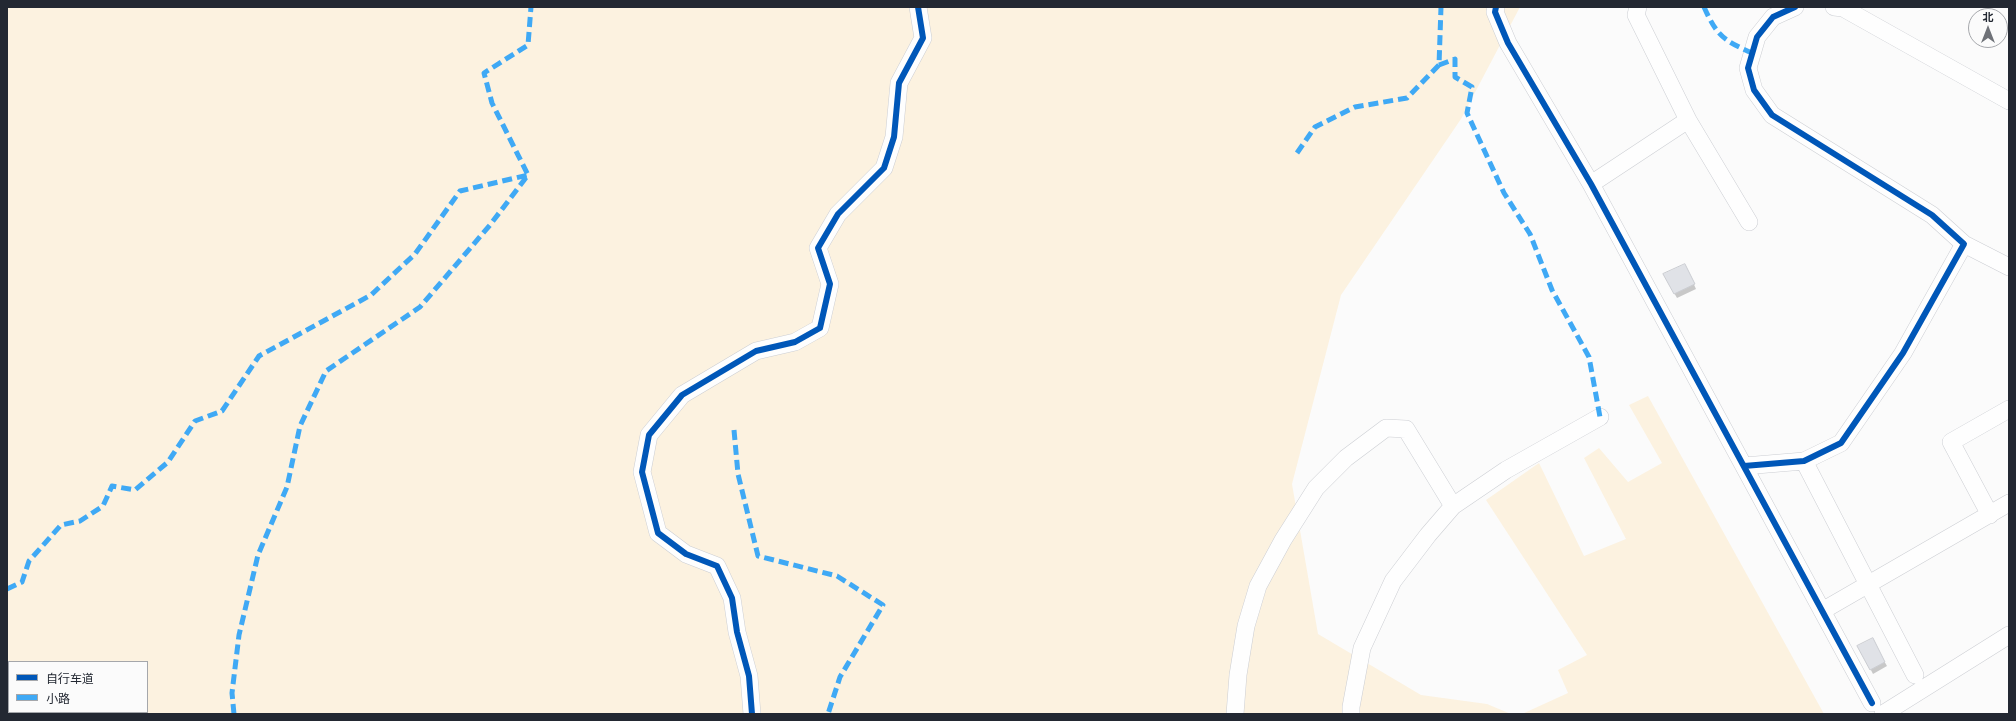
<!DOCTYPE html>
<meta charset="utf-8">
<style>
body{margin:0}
#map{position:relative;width:2016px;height:721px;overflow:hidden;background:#fbfbfb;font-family:Barlow,"Noto Sans SC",sans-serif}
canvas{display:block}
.frame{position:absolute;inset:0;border:8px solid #232832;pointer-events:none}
.legend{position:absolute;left:8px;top:661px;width:140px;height:52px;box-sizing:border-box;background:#fbfbfb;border:1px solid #a5a7ab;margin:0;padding:5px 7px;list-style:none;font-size:12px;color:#232832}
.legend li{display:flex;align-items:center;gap:8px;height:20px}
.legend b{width:20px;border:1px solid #a5a7ab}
.north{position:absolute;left:1968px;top:8px;width:40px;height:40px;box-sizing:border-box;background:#fbfbfb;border:1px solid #a5a7ab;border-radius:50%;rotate:0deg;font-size:11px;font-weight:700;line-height:16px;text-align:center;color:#232832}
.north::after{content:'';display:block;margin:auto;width:14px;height:18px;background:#6f7278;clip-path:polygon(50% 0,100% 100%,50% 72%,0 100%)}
</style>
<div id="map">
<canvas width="2016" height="721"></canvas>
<div class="frame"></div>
<ul class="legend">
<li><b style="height:5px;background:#0057b8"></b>自行车道</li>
<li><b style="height:5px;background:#3fa9f5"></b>小路</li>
</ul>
<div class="north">北</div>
</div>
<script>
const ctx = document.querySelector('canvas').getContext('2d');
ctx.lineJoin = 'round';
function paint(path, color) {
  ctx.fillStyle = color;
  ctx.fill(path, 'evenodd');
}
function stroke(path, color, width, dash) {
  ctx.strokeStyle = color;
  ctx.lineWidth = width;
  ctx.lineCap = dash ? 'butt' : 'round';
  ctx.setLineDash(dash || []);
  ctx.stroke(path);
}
paint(new Path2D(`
 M7 7H1520L1461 119 1341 295 1292 484 1318 634 1421 695 1487 704 1511 714H7ZM9 662H147V712H9Z
 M1648 396 1824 714H1522L1568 693 1558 670 1587 655 1486 500 1539 463 1584 556 1626 539 1584 458 1599 448 1628 482 1662 463 1629 405Z`), '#fcf2e0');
paint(new Path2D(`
 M1687 269 1696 289 1677 298 1664 275Z
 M1872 640 1887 666 1873 674 1859 647Z`), '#0003');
const building = new Path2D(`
 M1685 264 1695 284 1674 294 1663 274Z
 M1873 638 1885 662 1870 670 1857 646Z`);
paint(building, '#e0e2e7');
stroke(building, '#caccd1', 1);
const minor = new Path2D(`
 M1496 7 1495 12 1508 43 1591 184 1872 703
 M1834 7 1843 8 2009 101
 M1688 120 1749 222
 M1591 184 1688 120 1636 15 1638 7
 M1964 244 2009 267
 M1804 461 1915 675
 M1744 466 1804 461 1841 443 1903 353 1964 244 1932 215 1772 115 1754 90 1748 68 1757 37 1773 17 1795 7
 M1990 515 1951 442 2009 409
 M1822 611 2009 503
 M752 714 749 676 737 632 732 598 717 566 686 554 658 533 642 472 649 435 682 395 756 351 795 342 820 328 830 284 818 248 838 214 884 168 894 137 899 83 923 38 918 7
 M1235 714 1238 675 1246 626 1258 586 1283 540 1316 488 1346 458 1386 428 1406 429 1453 506
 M1351 714V707L1362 648 1393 581 1428 535 1453 506 1506 470 1600 417
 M1883 714 2009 635`);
stroke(minor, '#ccced3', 18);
stroke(minor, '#fefefe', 17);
stroke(new Path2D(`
 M1704 7C1717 36 1723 40 1752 53
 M1439 65 1455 59V77L1472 87 1467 113 1504 193 1530 234 1552 290 1589 357 1600 417
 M1297 153 1315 127 1355 107 1407 98 1439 65 1441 7
 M734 430 738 474 758 556 837 576 883 605 840 677 828 714
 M7 589 22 582 29 561 61 525 80 521 103 506 112 486 135 490 168 462 195 421 222 411 259 356 371 295 415 254 460 191 528 175
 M234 714 232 693 239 635 258 555 287 487 300 426 326 371 420 307 490 225 528 175 492 103 484 73 528 45 531 7`), '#3fa9f5', 5, [10, 5]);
stroke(new Path2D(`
 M1496 7 1495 12 1508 43 1591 184 1872 703
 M1744 466 1804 461 1841 443 1903 353 1964 244 1932 215 1772 115 1754 90 1748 68 1757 37 1773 17 1795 7
 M752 714 749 676 737 632 732 598 717 566 686 554 658 533 642 472 649 435 682 395 756 351 795 342 820 328 830 284 818 248 838 214 884 168 894 137 899 83 923 38 918 7`), '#0057b8', 6);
</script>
